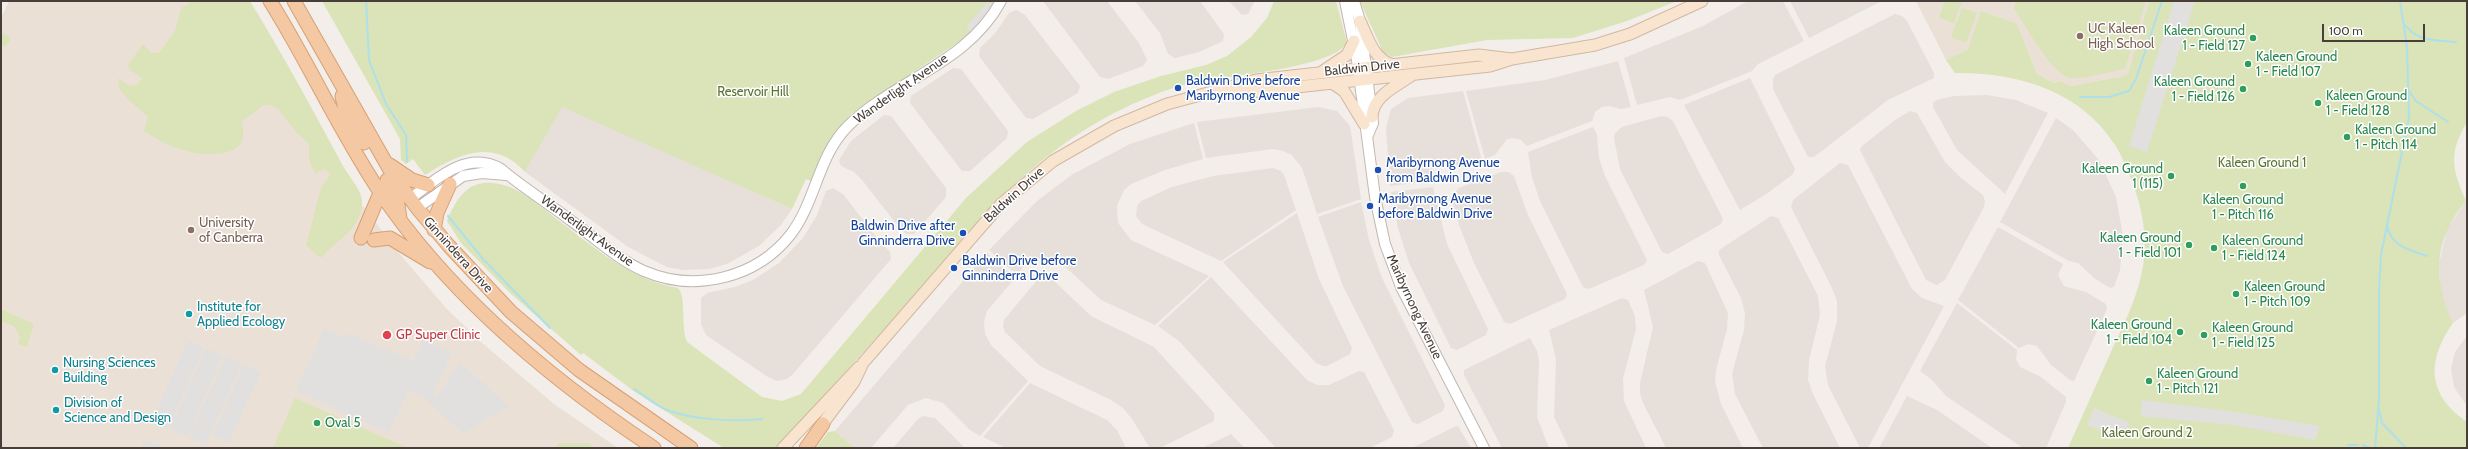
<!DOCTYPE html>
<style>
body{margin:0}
#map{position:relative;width:2468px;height:449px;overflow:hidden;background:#f3eeea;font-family:Cabin,sans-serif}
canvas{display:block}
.frame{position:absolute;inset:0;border:2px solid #473e39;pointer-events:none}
.scale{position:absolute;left:2322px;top:24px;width:103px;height:18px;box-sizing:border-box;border:2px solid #473e39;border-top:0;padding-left:5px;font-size:12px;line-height:14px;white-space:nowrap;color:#473e39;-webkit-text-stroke:3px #fff;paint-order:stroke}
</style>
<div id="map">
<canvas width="2468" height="449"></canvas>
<div class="frame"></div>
<div class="scale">100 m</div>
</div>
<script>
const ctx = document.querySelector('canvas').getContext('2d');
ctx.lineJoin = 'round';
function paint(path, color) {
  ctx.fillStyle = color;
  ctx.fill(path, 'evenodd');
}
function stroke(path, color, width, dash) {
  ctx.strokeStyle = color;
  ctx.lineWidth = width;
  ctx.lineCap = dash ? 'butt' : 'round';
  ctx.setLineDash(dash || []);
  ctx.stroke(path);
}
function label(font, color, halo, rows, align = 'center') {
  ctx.font = font + ' Cabin,sans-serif';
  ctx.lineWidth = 3;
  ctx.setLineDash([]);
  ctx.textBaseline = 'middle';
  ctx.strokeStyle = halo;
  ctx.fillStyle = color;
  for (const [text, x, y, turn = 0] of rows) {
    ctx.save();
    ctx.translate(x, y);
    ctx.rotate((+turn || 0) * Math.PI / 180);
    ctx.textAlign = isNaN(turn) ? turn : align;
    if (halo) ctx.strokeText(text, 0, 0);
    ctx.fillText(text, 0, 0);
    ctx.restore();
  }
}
paint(new Path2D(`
 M1043 1H1107L1139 43 1147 60 1143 66 1108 79 1100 77Z
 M1135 1H1200L1224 34 1223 41 1199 52 1175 58 1168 54 1160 33Z
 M1229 1H1255L1248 14 1242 15Z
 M1748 1H1783L1804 41 1758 64 1752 71 1680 100 1670 97 1637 105 1624 58 1703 26Z
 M1790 1H1882L1809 38Z
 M1016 10 1025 15 1080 86 1078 93 1033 119 1026 118 979 56 980 48 996 32 1009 13Z
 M1895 14 1902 16 1907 21 1934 73V78L1888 100 1814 157H1808L1773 89V79L1775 75Z
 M1618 61 1631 107 1621 109 1609 106 1602 107 1595 112 1592 121 1527 146 1521 140 1514 138 1507 139 1495 155 1485 159 1466 91 1545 80Z
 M953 68 961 69 1008 131 1007 138 970 171H962L910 103 911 96Z
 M1750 78 1795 169 1793 174 1768 193 1740 210 1684 105Z
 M1463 91 1482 161 1463 167 1443 161 1433 168 1430 181 1390 186 1386 128 1391 109 1408 98Z
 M1987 95 2016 100 2048 113 2005 194 1957 150 1933 107V103L1937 100 1954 96Z
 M562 106 792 209 781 225 759 246 727 264 709 269 683 270 667 267 628 247 525 172Z
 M1318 107 1337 111 1350 126 1361 199 1317 214 1302 168 1292 155 1283 151 1273 149 1206 158 1197 122Z
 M1910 111 1917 113 1945 162 1961 178 1983 195 1985 201 1984 207 1945 280 1937 285 1926 280 1860 150 1862 146 1895 120Z
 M884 115 891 116 946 188V197L914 234H906L898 226 862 180 854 172 841 166 839 160 851 141Z
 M1661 116 1668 117 1673 121 1723 219 1721 224 1668 254 1662 252 1620 169 1614 138 1615 133 1622 127Z
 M2056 118 2073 130 2099 160 2116 197 2123 236 2120 270 2114 287 2110 288 2094 278 2078 263 2069 261 2000 222Z
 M1194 123 1203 159 1165 170 1131 184 1124 190 1117 206 1118 223 1131 240 1209 276 1155 325 1101 300 1059 261 1044 258 1036 259 1024 266 1017 275 989 250 1037 201 1073 174 1130 144Z
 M1593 127 1597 135 1599 158 1605 176 1647 260 1644 265 1589 289 1583 287 1540 201 1532 177 1528 152Z
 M1840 163 1848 165 1912 289 1922 298 1944 306 1868 448H1860L1828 385 1825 366 1837 321V301L1832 288 1791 207 1793 200Z
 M1273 168 1281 171 1284 175 1296 210 1221 261 1142 224 1136 216 1137 206 1141 201 1172 187 1213 176Z
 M1501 172H1508L1514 176 1528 215 1567 294 1565 299 1510 324 1504 322 1474 263 1459 225 1452 199 1453 194 1459 188Z
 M1433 187 1447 244 1488 329 1486 335 1457 350 1451 348 1409 263 1398 228 1391 192Z
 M833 188 843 194 876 237 890 252 891 259 793 374 787 379 777 381 768 377 706 335 701 324V298L707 293 735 287 753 280 779 263 803 238 817 215 826 191Z
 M2466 201 2467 313 2453 323 2444 305 2440 287 2439 264 2447 229Z
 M1361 202 1369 240 1382 278 1445 405 1443 411 1418 424 1412 422 1343 286 1318 217Z
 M1297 213 1319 279 1352 348 1350 354 1327 366H1323L1316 363 1223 262Z
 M1771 216 1778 218 1818 296 1820 315 1809 360 1808 380 1813 394 1840 448H1763L1735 394 1732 374 1744 330 1745 313 1741 298 1719 255V250Z
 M1998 227 2063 264 2058 275 2064 286 2086 292 2106 304 2107 309 2074 381 2070 380 2051 365 2037 346 2028 344 2019 348 1958 300Z
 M987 253 1015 278 987 311 984 322 985 334 991 345 1028 381 980 436 970 430 943 403 926 398 908 405 871 448H855L835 431Z
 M1698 261 1705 263 1728 313 1727 329 1716 370 1715 382 1721 404 1743 448H1666L1643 403 1640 393V383L1653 327 1644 290Z
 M1045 277 1051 278 1091 316 1154 347 1214 413V421L1160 448H1150L1132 419 1123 408 1111 400 1040 366 1005 332 1003 326 1004 320 1038 279Z
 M1211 277 1308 381 1318 385H1329L1359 371 1364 372 1394 430 1392 437 1370 448H1276L1179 341 1158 326Z
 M1622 298 1628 300 1635 316 1636 329 1623 379 1624 401 1646 448H1569L1554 417 1556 359 1549 330Z
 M1957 303 2017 350 2016 359 2020 367 2041 377 2066 397V402L2046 448H2023L1946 396 1932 380 1920 371Z
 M2467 336V406L2454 387 2451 369 2455 352Z
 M1530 338 1537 351 1539 360 1537 417 1549 448H1502L1464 375V370Z
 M1030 383 1107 420 1117 430 1126 448H1006L983 437Z
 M1907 396 1937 410 1992 448H1879Z
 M923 416 935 418 963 446 962 448H893L918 419Z
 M1458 426 1471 448H1412L1454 427Z
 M1231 434 1245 448H1202L1229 435Z`), '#e7dfd9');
paint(new Path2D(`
 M9 1H244L353 201 365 208 398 252 446 308 481 342 554 404 618 448H1V18Z
 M1916 1H2149L2128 73 2124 76 2071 86 2060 81 2054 83 2037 74 2017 24 1946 60Z`), '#ebe0d6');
paint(new Path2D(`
 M192 1H250C283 55 313 110 343 166 349 177 364 192 362 205 360 230 336 240 322 257H319L306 245 321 188 331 174 325 169 315 174 309 159V144L296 132 278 109 269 105H264L241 122C255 159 205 157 183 150 169 146 156 139 144 131L148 117C139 107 114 93 119 78L129 86 138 84 142 78 130 70 128 65 143 44 151 53H159L175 31 181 8Z
 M322 1H996L994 6 967 26 972 33 851 114 834 134 812 181 806 179 792 209 562 107 525 172C494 138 459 153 425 175L413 159 406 164 401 160 400 139Z
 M1274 1H1336L1347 43C1329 70 1221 75 1187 84 1164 90 1138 101 1116 112 1019 162 964 239 894 318 855 362 815 405 777 448H724L635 392 583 353 581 355 510 293 461 243 447 221C455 201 467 180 492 183 520 185 540 207 562 223 598 251 633 280 678 288 687 297 680 325 687 342L762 397 782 401 801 394 966 198 1027 142 1076 111 1114 92 1161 76 1206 65 1227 56 1251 37 1267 18Z
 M1360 1H1677L1627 21 1573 38 1487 40 1392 57 1383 52Z
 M1945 1H1962L1954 23 1939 18Z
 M2016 1H2146L2125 69C2111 71 2084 80 2070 78 2053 75 2024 24 2014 8Z
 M2149 1H2467V122C2448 154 2452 169 2466 201 2434 239 2432 278 2453 323 2426 361 2427 395 2467 422V448H2068C2082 417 2096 385 2110 354 2124 324 2141 291 2144 258 2147 229 2140 198 2128 172 2124 164 2121 153 2115 145 2080 90 2016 72 1955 73L1946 60 1968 49 1981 11 2017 24 2037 74 2054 83 2060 81 2071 86 2124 76 2128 73Z
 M1962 8 1977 13 1966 43 1951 37Z
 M1 33 9 36 10 40 6 46H1Z
 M1 309 34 324 27 347 18 344 20 337 14 326 1 321Z
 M295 398 408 448H273Z
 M835 431 855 448H816L828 432Z
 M558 443H590L592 448H557Z`), '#dbe3b8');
paint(new Path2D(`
 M2174 1H2195L2147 152 2129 146Z
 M987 2 994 6 972 33 967 26Z
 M324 328 346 338 349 333 413 361 423 340 452 352 433 396 435 398 450 380 447 377 460 362 509 406 463 434 424 398 408 391 389 433 296 391Z
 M188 340 204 347 174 415 176 416 206 348 223 355 193 424H195L226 356 242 363 206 445 189 438 193 429 191 428 187 437 170 429 174 421 172 420 168 429 154 422 155 419 153 418Z
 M244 364 261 372 229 443 213 436Z
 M2142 400 2235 412 2320 426 2315 440 2233 425 2141 416Z
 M2094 408 2130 423 2122 440 2087 425Z
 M144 440 149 442 150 440 167 448H141Z`), '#e2e0de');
stroke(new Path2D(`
 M366 1 369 60 386 104 406 135 407 162
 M2405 25C2418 42 2436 40 2456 42
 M2409 91 2416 101 2448 122
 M2080 97H2109L2129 91 2136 79 2162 1
 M448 216 483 259 550 328
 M2387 226C2392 247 2409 250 2427 256
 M634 389C644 395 656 406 667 410 693 420 734 422 762 419
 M2379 410 2382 423 2406 448
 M2348 445H2358
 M2363 445 2370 448
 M2375 448 2379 400V289L2381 255 2409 117 2407 47 2400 1`), '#aee0e9', 2);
const tertiary = new Path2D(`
 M1345 1 1357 60 1375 197 1385 244 1401 287 1484 448
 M1354 1 1360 21 1373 123 1368 135
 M410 199C435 180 467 149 501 169 522 187 548 203 570 220 594 237 617 259 644 271 695 293 757 278 791 234 816 201 818 156 848 126 895 80 968 63 1001 1
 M417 208 463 176 482 173 506 175`);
const secondary = new Path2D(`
 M1360 21C1368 38 1373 59 1393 65
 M1323 71 1347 55 1354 41
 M1332 83 1344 91 1364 124
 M1221 93 1250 92 1490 66 1512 59 1595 45 1630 34 1702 1
 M1372 117C1373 96 1395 87 1411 76
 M818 430 854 382 863 363 1001 204 1053 161 1114 126 1167 104 1256 80 1479 55 1512 59
 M783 448 859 367`);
const primary = new Path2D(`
 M270 1C309 63 339 131 380 192 450 296 550 379 654 448
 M294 1 390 170 417 208 449 246 511 312 579 370 691 448
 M342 96 346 114 364 143
 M390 165 412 180 428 185
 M387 180 397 197 400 219
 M434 230 437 213 450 184
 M361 238 380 193
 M374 240 390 238 430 262
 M806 448 823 424`);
stroke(tertiary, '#c1b7b1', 12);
stroke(secondary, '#d1b8a1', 13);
stroke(primary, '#d7a074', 15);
stroke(tertiary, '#fff', 10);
stroke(secondary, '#f9e4cf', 11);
stroke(primary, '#f4c8a3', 13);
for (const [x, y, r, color] of [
 [2080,36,4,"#8d6e63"],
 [2253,38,4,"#2e9e5b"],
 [2248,64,4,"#2e9e5b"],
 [1178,88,4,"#1a4fb4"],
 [2243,89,4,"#2e9e5b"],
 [2318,103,4,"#2e9e5b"],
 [2347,137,4,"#2e9e5b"],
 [1378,170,4,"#1a4fb4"],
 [2171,176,4,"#2e9e5b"],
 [2243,186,4,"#2e9e5b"],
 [1370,206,4,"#1a4fb4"],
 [191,230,4,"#8d6e63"],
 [963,233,4,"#1a4fb4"],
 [2189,245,4,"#2e9e5b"],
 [2214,248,4,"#2e9e5b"],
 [954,268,4,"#1a4fb4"],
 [2236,294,4,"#2e9e5b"],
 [189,314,4,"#0f9aa8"],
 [2180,332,4,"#2e9e5b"],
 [387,335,5,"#e0444e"],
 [2204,335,4,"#2e9e5b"],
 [55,370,4,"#0f9aa8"],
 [2149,381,4,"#2e9e5b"],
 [56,410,4,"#0f9aa8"],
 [317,423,4,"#2e9e5b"]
]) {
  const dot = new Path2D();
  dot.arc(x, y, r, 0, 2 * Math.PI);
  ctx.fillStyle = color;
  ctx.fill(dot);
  stroke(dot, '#fff', 1.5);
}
label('13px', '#785e54', '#fff', [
 ["UC Kaleen",2088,29],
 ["High School",2088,44],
 ["University",199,223],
 ["of Canberra",199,238]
], 'left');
label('13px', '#27864d', '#fff', [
 ["Kaleen Ground",2245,31,"right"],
 ["1 - Field 127",2245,46,"right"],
 ["Kaleen Ground",2256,57],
 ["1 - Field 107",2256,72],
 ["Kaleen Ground",2235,82,"right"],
 ["1 - Field 126",2235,97,"right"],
 ["Kaleen Ground",2326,96],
 ["1 - Field 128",2326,111],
 ["Kaleen Ground",2355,130],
 ["1 - Pitch 114",2355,145],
 ["Kaleen Ground",2163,169,"right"],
 ["1 (115)",2163,184,"right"],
 ["Kaleen Ground",2243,200,"center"],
 ["1 - Pitch 116",2243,215,"center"],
 ["Kaleen Ground",2181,238,"right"],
 ["1 - Field 101",2181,253,"right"],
 ["Kaleen Ground",2222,241],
 ["1 - Field 124",2222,256],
 ["Kaleen Ground",2244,287],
 ["1 - Pitch 109",2244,302],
 ["Kaleen Ground",2172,325,"right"],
 ["1 - Field 104",2172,340,"right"],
 ["Kaleen Ground",2212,328],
 ["1 - Field 125",2212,343],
 ["Kaleen Ground",2157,374],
 ["1 - Pitch 121",2157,389],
 ["Oval 5",325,423]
], 'left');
label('13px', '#473e39', '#fff', [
 ["Baldwin Drive",1362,68,-6],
 ["Wanderlight Avenue",901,89,-35],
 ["Baldwin Drive",1014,195,-42],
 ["Wanderlight Avenue",587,231,36],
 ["Ginninderra Drive",458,255,48],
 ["Maribyrnong Avenue",1414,307,65]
]);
label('13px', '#164399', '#fff', [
 ["Baldwin Drive before",1186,81],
 ["Maribyrnong Avenue",1186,96],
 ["Maribyrnong Avenue",1386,163],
 ["from Baldwin Drive",1386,178],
 ["Maribyrnong Avenue",1378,199],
 ["before Baldwin Drive",1378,214],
 ["Baldwin Drive after",955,226,"right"],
 ["Ginninderra Drive",955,241,"right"],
 ["Baldwin Drive before",962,261],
 ["Ginninderra Drive",962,276]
], 'left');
label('13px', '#5b7332', '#fff', [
 ["Reservoir Hill",753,92],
 ["Kaleen Ground 1",2262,163],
 ["Kaleen Ground 2",2147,433]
]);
label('13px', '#0d838f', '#fff', [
 ["Institute for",197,307],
 ["Applied Ecology",197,322],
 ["Nursing Sciences",63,363],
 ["Building",63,378],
 ["Division of",64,403],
 ["Science and Design",64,418]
], 'left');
label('13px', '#be3a42', '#fff', [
 ["GP Super Clinic",396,335]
], 'left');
</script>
